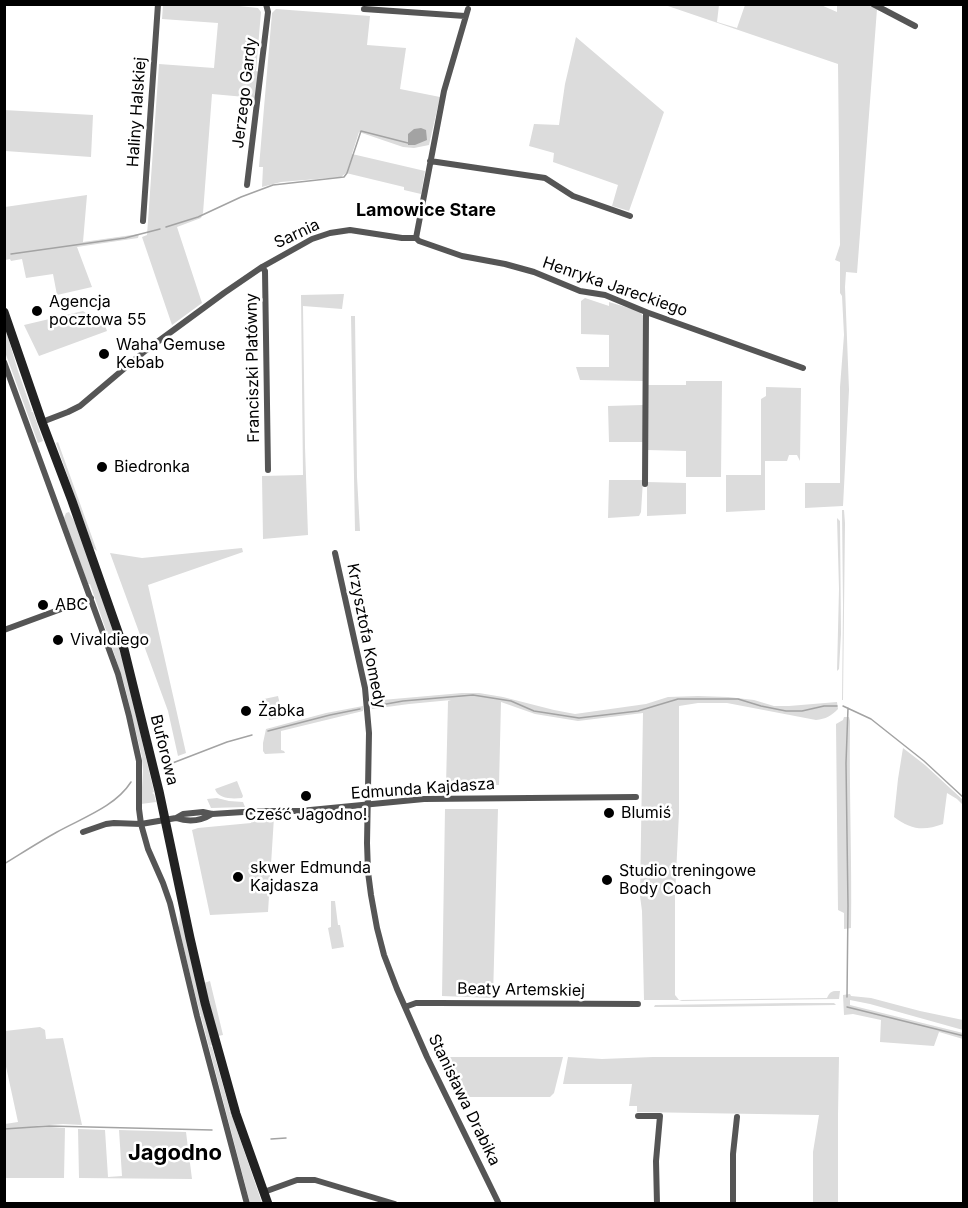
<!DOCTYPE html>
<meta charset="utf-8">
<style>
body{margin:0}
#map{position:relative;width:968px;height:1208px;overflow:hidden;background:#fff;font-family:Inter,sans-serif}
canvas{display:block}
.frame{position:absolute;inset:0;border:6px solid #000;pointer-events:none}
</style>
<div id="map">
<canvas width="968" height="1208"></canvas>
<div class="frame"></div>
</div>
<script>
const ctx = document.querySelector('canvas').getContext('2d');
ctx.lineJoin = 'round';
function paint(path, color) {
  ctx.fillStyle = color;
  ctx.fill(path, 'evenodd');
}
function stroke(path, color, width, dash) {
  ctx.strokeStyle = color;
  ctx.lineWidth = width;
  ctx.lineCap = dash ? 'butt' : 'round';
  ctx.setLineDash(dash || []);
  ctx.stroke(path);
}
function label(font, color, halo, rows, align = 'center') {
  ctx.font = font + ' Inter,sans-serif';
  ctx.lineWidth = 5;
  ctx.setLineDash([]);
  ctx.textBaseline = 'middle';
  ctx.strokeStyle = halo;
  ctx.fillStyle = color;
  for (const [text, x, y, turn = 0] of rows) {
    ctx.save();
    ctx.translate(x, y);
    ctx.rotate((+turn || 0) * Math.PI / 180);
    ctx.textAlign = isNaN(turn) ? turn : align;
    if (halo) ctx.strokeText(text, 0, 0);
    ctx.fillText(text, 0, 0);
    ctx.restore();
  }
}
paint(new Path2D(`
 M220 4 258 8 261 12 256 71 259 72 256 98 212 94 203 213 201 218 177 227 202 303 172 325 142 237 147 235 159 64 214 68 218 23 162 19 163 5Z
 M665 5H719L717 22 737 28 745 5H821L837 12V5H869L877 9 857 273 846 272 845 287 849 390 843 506 805 508V483H840V387L844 335 842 296 840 293V262L835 260 840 245 838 64Z
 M276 9 370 16 367 45 406 48 400 89 440 97 429 145 414 148 403 147 359 132 352 154 425 171 421 194 404 190V187L346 173 341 177 281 182 262 187 263 167H259L272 13Z
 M576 37 664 112 629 211 612 206 618 185 553 162 554 153 529 146 534 124 559 125 565 84Z
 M4 110 93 115 91 157 5 151Z
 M87 195 83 242 139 234 138 238 77 247 92 287 57 295 53 274 26 278 22 259 11 261 10 259 5 260V207Z
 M344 294 342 309 303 306 305 447 308 535 263 539 262 476 303 475 301 295Z
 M585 298 609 306V302L639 311 643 316V381L580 380 576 367H609V335L581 334V301Z
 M83 311 90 316 101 314 107 331 39 356 24 325Z
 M351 316H355L357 477 360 531H355Z
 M4 324 18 371 32 411 31 412H33L43 441 38 443 5 352Z
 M686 381H722L721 477H686V451L647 450 648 385H686Z
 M766 387 801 388 800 461 797 455H789L787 461H765V510L726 512V475H761V399L766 396Z
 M643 405V442H609L608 406Z
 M58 442 97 551 93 548 56 443Z
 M609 480H643L641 512 639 516 608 518Z
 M647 482 686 483V514L647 516Z
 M842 510H844L845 523 843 700H842L843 606Z
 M69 512 77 526 123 660 154 792 152 793 154 794 156 802 141 804 143 771 142 757 125 687 115 656 90 584H88L64 518 66 513Z
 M837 518 840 521 841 634 839 669 837 671 839 589Z
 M242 548 243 552 148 585 186 753 178 756 168 711 110 553 142 558Z
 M462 693H479L503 697 554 710 575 714 646 704 668 697 698 696 728 697 754 700 774 706H789L837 702 838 709C831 716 826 719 816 720L727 703H698L679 706V813L675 895V995L679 1000 827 998C830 991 832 991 840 991L839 999 682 1001 679 1000H644L642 911 640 896 643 713 578 721 535 714 501 702 499 785 446 786 448 701 451 700 409 704 372 709 371 703 382 700Z
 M278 696 283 717 269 720 264 699Z
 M363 706V711L281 731V750L284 751 285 753 265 754 263 751V743L266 729 326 713Z
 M844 717H849L850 721C849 790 852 859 851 928L844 929V913L838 910 836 724 843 720Z
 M903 748 925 765 963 800V805L957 799 947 793 943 824C924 831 911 830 894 817L898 779Z
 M237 781 243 796 242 798C232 799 218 799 215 789Z
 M217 798 229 801 243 802 245 807 211 808 207 799Z
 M445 809H498L493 998 442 996Z
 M274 817 268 912 210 915 192 830 198 828 251 823V820L254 819Z
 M331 901H335L338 925H340L344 947 332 949 328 928 331 927Z
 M180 909 212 1045 210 1046 212 1047 230 1110 229 1112 231 1111 232 1114 230 1115 232 1116 262 1203H250L194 990 179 928Z
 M210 981 223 1035 218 1036 204 983Z
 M850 994 851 996 871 998 920 1011 963 1020V1030L870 1004 850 1000V1005L963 1033V1039L939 1032 934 1046 880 1042 881 1020 853 1014 844 1015 843 995Z
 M794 1003H834L836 1005 700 1007H654L655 1005Z
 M40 1027 45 1030 46 1039 63 1038 82 1125 63 1124 36 1126 65 1128 64 1178H5V1124L18 1122 5 1062V1031Z
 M448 1057H563L554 1093 550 1097H466Z
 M568 1057 602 1059 653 1057H839L838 1115V1203H813V1152L819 1115 637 1112V1106H629L632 1084H563Z
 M78 1129 105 1130 108 1177 122 1176 119 1130 186 1132 192 1179 79 1178Z`), '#dcdcdc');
paint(new Path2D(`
 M421 128 426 130 427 140 415 145H408V134L414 129Z`), '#a3a3a3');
stroke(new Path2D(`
 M166 227 198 217 241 197 273 185 344 177 347 173 361 131 408 143
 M11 254 125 238 160 229
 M375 706 403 701 473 695 511 701 534 711 579 718 638 711 678 699H738L761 706 786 711H802L824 706H837
 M843 706 871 719 924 761 964 798
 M268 731 330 715 360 709
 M170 764 227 742 252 735
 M4 864C22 853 39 842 57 832 82 818 115 807 131 782
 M847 997 848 906 846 763 848 708
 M847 1007 964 1036
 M4 1129 49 1126 212 1130
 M271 1139 286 1138`), '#a3a3a3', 1.5);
stroke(new Path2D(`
 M873 4 915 26
 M364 9 465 16
 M430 161 545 178 573 196 630 216
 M247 185 268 12 266 4
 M143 221 158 4
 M416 238 419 241 462 256 505 264 534 272 580 291 605 295 646 312 803 368
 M416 238 444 91 468 9
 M262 267 265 271 268 470
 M4 362 118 674 129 716 139 761V809L141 824 148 849 163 883 170 903 197 1016 247 1204
 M42 422 68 412 80 406 145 351 224 293 262 267 312 239 330 233 350 230 402 238H416
 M645 484 646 312
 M335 553 365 688 369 733 367 843 368 872 371 895 377 928 384 955 397 989 427 1057 499 1204
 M4 630 91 598
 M176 818C188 822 201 821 212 814
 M83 832 106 824 114 823 141 824 176 818 183 814 203 812 212 814 259 811H300L424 799 636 797
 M405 1007 416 1003H439L638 1004
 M638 1116H660L656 1161 657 1204
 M264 1192 297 1180H315L395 1204
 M733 1204V1154L737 1117`), '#555', 6);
stroke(new Path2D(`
 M4 312 42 422 72 501 124 649 159 791 190 938 205 1003 236 1114 268 1204`), '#222', 9);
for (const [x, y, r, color] of [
 [37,311,6,"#000"],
 [104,354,6,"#000"],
 [102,467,6,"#000"],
 [43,605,6,"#000"],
 [58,640,6,"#000"],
 [246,711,6,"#000"],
 [306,796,6,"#000"],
 [609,813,6,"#000"],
 [238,877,6,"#000"],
 [607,880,6,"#000"]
]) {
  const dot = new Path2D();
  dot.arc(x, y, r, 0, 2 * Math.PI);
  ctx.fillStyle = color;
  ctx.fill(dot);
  stroke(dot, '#fff', 2);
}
label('16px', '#000', '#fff', [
 ["Jerzego Gardy",245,93,-83],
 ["Haliny Halskiej",137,112,-86],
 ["Sarnia",297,234,-25],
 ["Henryka Jareckiego",615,287,19],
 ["Franciszki Platówny",253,368,-91],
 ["Krzysztofa Komedy",366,636,79],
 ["Buforowa",164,750,76],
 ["Edmunda Kajdasza",423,789,-4],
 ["Beaty Artemskiej",521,990,1],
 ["Stanisława Drabika",464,1100,64]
]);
label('16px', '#000', '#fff', [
 ["Agencja",49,302],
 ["pocztowa 55",49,320],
 ["Waha Gemuse",116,345],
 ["Kebab",116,363],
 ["Biedronka",114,467],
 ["ABC",55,605],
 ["Vivaldiego",70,640],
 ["Żabka",258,711],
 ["Blumiś",621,813],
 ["Cześć Jagodno!",306,815,"center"],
 ["skwer Edmunda",250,868],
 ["Kajdasza",250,886],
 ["Studio treningowe",619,871],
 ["Body Coach",619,889]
], 'left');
label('bold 18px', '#000', '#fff', [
 ["Lamowice Stare",426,211]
]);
label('bold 22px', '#000', '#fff', [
 ["Jagodno",175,1153]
]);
</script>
